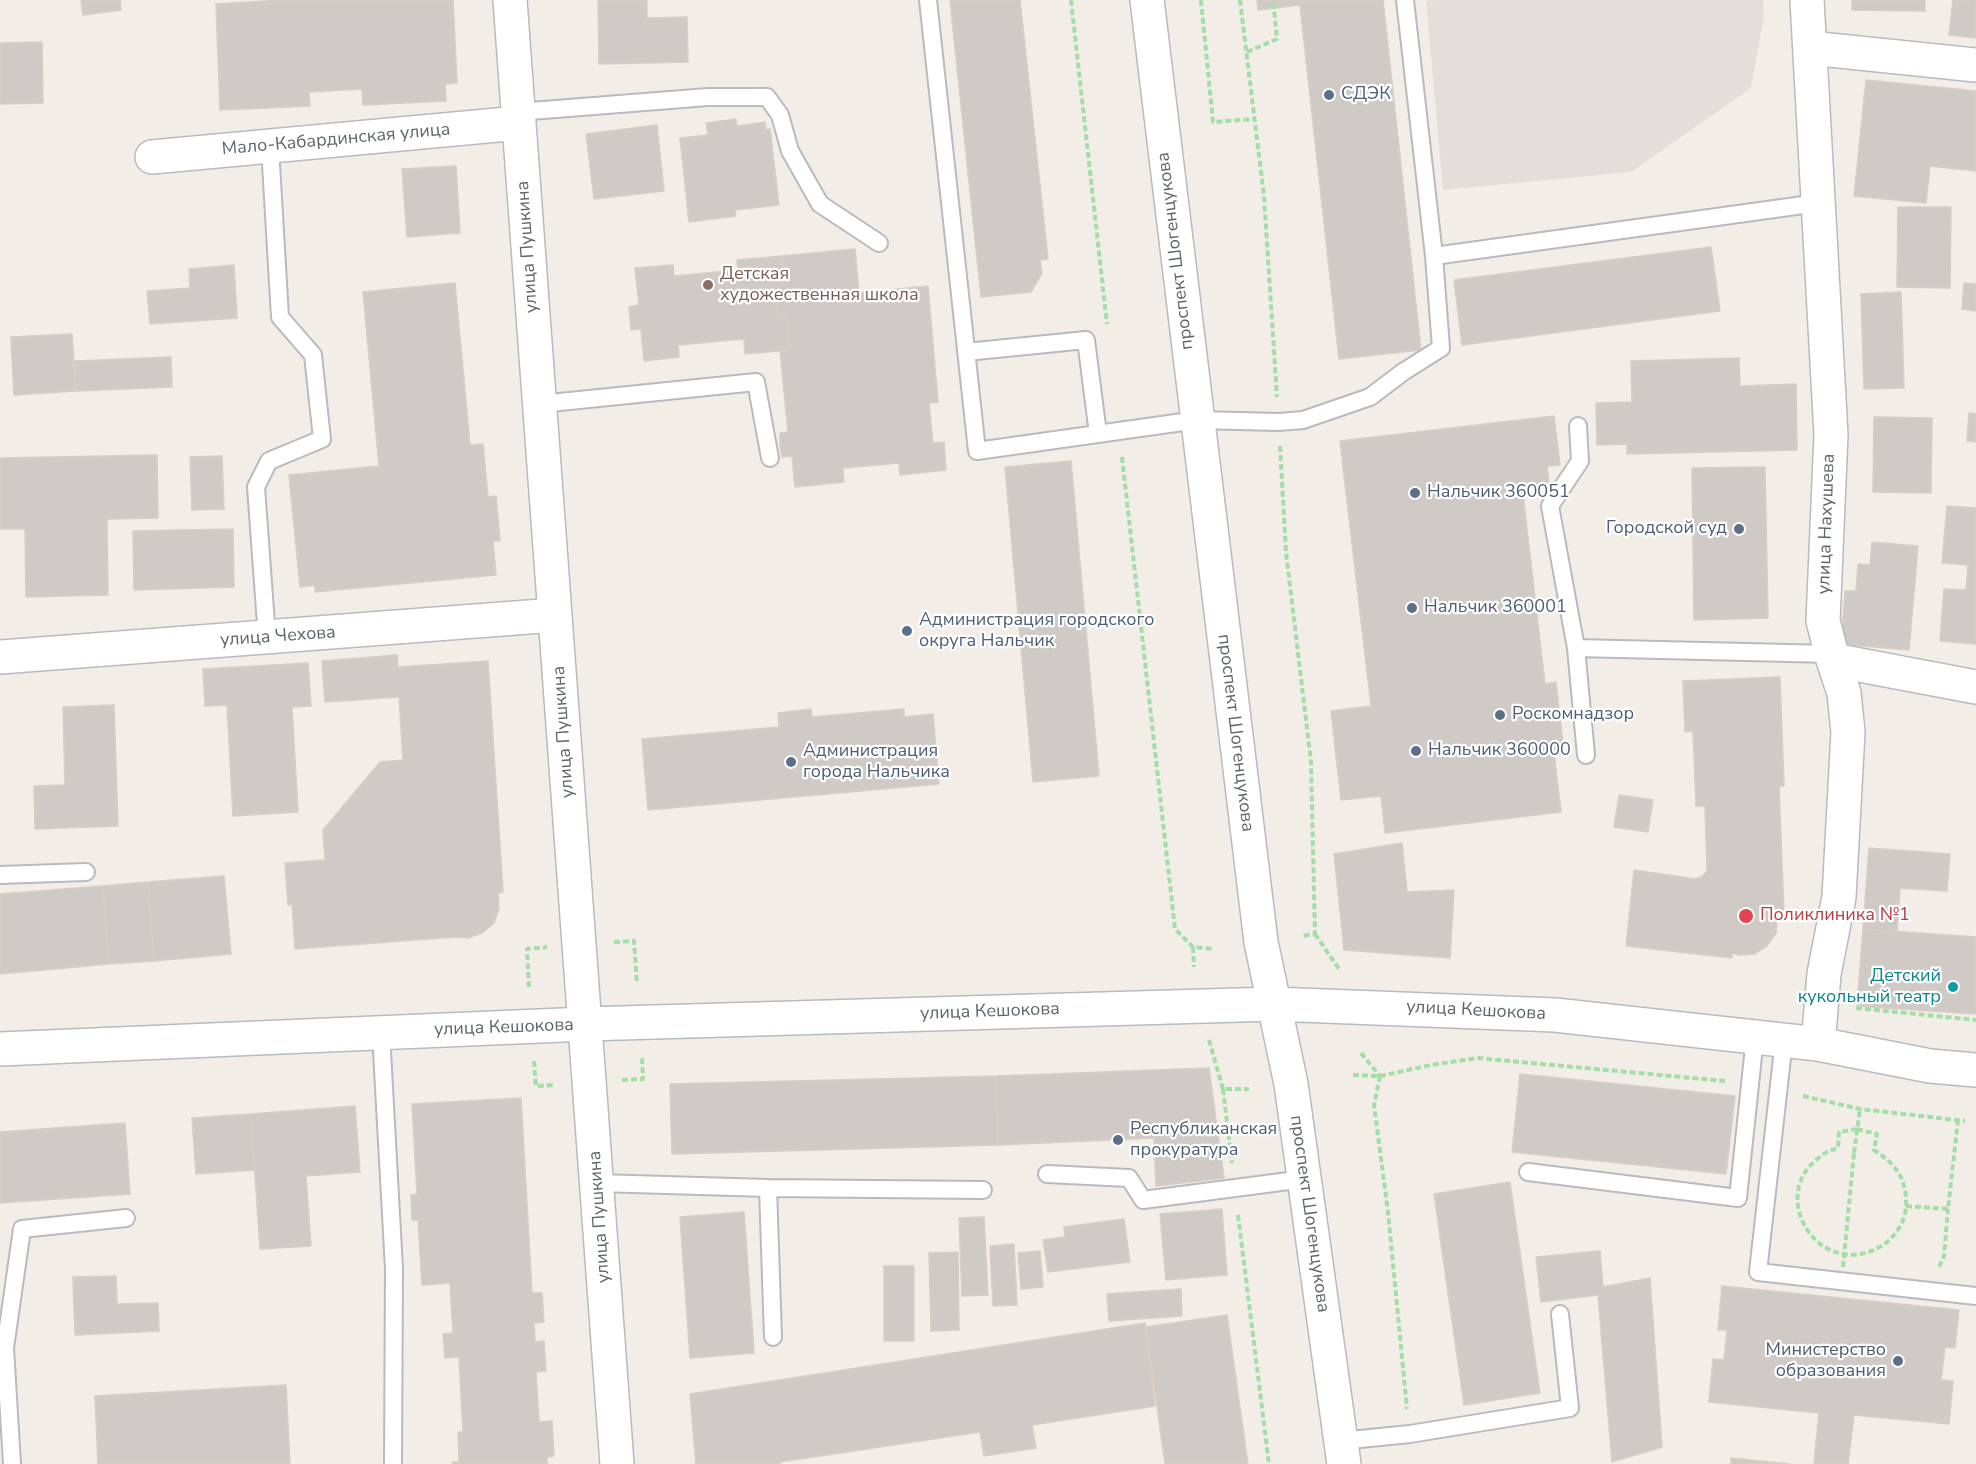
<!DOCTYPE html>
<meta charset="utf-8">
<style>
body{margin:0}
canvas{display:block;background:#f2ede7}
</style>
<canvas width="1976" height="1464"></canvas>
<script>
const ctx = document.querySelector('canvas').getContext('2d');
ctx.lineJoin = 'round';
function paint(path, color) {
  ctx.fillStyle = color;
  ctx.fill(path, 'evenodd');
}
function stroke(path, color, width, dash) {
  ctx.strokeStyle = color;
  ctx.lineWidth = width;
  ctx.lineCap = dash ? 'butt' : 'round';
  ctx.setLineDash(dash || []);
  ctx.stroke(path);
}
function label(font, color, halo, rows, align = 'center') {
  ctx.font = font + ' "Nunito Sans",sans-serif';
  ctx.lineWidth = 4.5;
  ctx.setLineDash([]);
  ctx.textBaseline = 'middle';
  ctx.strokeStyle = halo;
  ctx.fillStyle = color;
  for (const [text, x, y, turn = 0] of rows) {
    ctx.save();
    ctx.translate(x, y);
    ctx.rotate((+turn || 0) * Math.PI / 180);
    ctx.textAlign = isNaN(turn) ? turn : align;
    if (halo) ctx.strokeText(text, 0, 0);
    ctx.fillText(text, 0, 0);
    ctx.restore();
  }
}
paint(new Path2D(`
 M1439 0H1763L1764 16 1751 88 1631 172 1443 190 1426 1Z`), '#e2dfdb');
const building = new Path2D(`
 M81 0H120L121 10 83 15Z
 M282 0H453L457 83 445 84 446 101 363 105 362 89 309 92 310 106 220 110 216 4Z
 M598 0H647V18L687 17 688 62 599 64Z
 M950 0H1020L1048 259 1040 260 1042 273 1031 292 981 297Z
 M1257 0H1383L1421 350 1339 359 1300 5 1258 10Z
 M1852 0H1925V11L1852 10Z
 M1953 0H1976V38L1949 35Z
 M42 42 43 103 0 104V43Z
 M1866 80 1976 91V171L1930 166 1926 203 1854 196Z
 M736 119 737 126 765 122 766 130 770 129 779 205 735 210 736 216 689 222 680 138 708 135 706 123Z
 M657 125 664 191 594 199 586 134Z
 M456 166 460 233 407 237 402 169Z
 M1898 207H1951L1950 288 1897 287Z
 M1711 247 1720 311 1462 345 1454 280Z
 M855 249 859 293 928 286 938 402 929 403 933 443 944 442 946 470 900 475 899 463 843 468 844 482 795 487 792 456 782 457 780 445V433L788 432 780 351 790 350 787 315 777 316 774 281 784 280 782 256Z
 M782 256 784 280 774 281 777 316 787 315 790 350 745 354 744 339 678 345 679 357 644 361 641 329 631 330 629 307 639 305 635 268 673 265 674 276 738 270 737 260Z
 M234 265 237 318 150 324 147 291 190 288 189 269Z
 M455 283 470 445 483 444 488 497 496 496 500 541H493L496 575 315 592V585L300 587 289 475 379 466 363 292Z
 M1964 283 1976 284V311L1962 309Z
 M1901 292 1904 388 1864 389 1861 294Z
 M72 334 76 391 14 395 11 337Z
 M171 357 172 387 76 391 75 361Z
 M1739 358 1740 386 1796 384 1797 450 1627 454V444L1597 445 1596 403 1632 402 1631 361Z
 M1969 413 1976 414V442L1967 441Z
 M1554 416 1560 465 1547 466 1549 483 1522 486 1545 684 1556 682 1564 753 1554 754 1561 812 1385 833 1381 796 1341 800 1331 711 1371 706 1340 441Z
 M1874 417 1932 418 1931 493 1873 492Z
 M157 455 158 518 107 519 108 595 26 597 25 529H0V458Z
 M222 456 224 509 192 510 190 457Z
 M1071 461 1099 776 1033 782 1005 467Z
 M1765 467 1768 618 1694 620 1692 468Z
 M1947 506 1976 508V644L1940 641 1944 589 1966 590 1968 565 1942 563Z
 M233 529 234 587 134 590 133 531Z
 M1872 542 1918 546 1909 650 1841 644 1845 591H1856L1858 564 1870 565Z
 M397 655 398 667 488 661 503 892 498 893 499 908 494 923 482 933 468 938 455 937 295 949 292 904 288 905 285 863 325 860 323 830 380 762 403 760 399 697 325 702 322 661Z
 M308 663 311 706 292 707 298 812 233 816 227 705 205 706 203 669Z
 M1780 677 1784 786H1779L1784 915H1777L1776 933 1767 946 1754 954 1738 955 1732 953V958L1626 946 1634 870 1696 879 1703 876 1707 871 1705 806H1696L1693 731 1685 732 1683 681Z
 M114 705 118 826 35 829 34 786 65 785 63 707Z
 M811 709 812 717 904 709V717L933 714 939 784 648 810 642 739 779 727 778 713Z
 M1619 795 1653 800 1648 832 1614 827Z
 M1402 843 1407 892 1454 890 1450 958 1344 950 1334 854Z
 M1869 848 1950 854 1947 891 1900 888 1897 932 1863 929Z
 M224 876 231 954 154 961 148 882Z
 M148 882 154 961 109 964 103 886Z
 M103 886 109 964 0 974V894Z
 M1863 929 1976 937V1014L1857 1006Z
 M1209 1068 1224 1178 1156 1186 1154 1138 998 1145 997 1076Z
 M1520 1074 1735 1096 1726 1174 1512 1152Z
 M997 1076 998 1145 672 1154 670 1084Z
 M521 1098 532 1293H542L544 1322 534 1323 535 1342 544 1341 546 1371 536 1372 539 1422 552 1421 554 1456 547 1457V1464H453V1462H459L458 1432H463L459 1357 445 1358 443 1334 453 1333 450 1283 422 1285 418 1220H412L411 1195 417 1194 412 1104Z
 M355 1106 360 1172 306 1176 311 1246 260 1249 251 1114Z
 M251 1114 255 1170 196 1174 192 1118Z
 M125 1123 130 1194 0 1203V1132Z
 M1510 1182 1540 1393 1464 1405 1434 1194Z
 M1222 1209 1227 1275 1166 1280 1160 1214Z
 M744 1212 754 1353 690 1358 680 1217Z
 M984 1217 988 1295 962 1296 959 1218Z
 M1124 1219 1130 1262 1048 1272 1043 1240 1065 1237 1064 1227Z
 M1014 1244 1017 1305 993 1306 990 1246Z
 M1040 1251 1043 1287 1021 1289 1018 1253Z
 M1600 1251 1603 1287 1650 1278 1662 1447 1612 1462 1598 1295 1541 1302 1536 1257Z
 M958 1252 959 1330 931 1331 929 1253Z
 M884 1266H914V1341H884Z
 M116 1276 117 1304 158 1303 159 1331 75 1335 73 1277Z
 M1722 1286 1959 1310 1955 1348 1945 1347 1941 1380 1953 1381 1949 1424 1854 1415 1848 1464H1814L1819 1413 1709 1402 1713 1359 1724 1360 1727 1330H1718Z
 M1181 1289 1182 1316 1109 1321 1107 1294Z
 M1227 1315 1248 1464H1165L1146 1327Z
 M1145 1323 1155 1406 1032 1425 1036 1448 984 1456 980 1432 780 1462V1464H696L690 1394Z
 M286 1385 290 1464H98L95 1396Z
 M1731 1458 1789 1464H1731Z`);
paint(building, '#cfcac6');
stroke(building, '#d7cdc5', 1.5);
const service = new Path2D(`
 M928 0 977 451 1197 420 1279 422 1303 420 1370 397 1403 372 1441 348 1434 256 1818 203
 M1405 0 1434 256
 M518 112 708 97H767L780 115 790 151 820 204 879 243
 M966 352 1086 340 1098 434
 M540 404 756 382 770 458
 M267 638 256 487 269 461 322 439 313 355 280 317 270 147
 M1576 648 1550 506 1580 461 1578 426
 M1586 755 1576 648 1831 654
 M0 875 86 872
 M381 1033 394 1269 393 1464
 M1784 1040 1758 1272 1976 1296
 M1528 1172 1738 1198 1755 1037
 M1047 1174 1129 1178 1143 1200 1304 1179
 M598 1183 768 1188 773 1337
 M768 1188 983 1190
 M1340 1441 1410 1434 1570 1408 1560 1314
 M12 1464 5 1348 22 1229 126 1218`);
const minor = new Path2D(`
 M510 0 617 1464
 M1807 0 1831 435 1823 621 1833 660 1844 693 1848 732 1839 897 1824 974 1818 1044
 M1810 48 1976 65
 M152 157 519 123
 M0 657 555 615
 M1833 660 1976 687`);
const secondary = new Path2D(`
 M1147 0 1261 942 1291 1084 1344 1464
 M0 1049 586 1024 1274 1004 1555 1015 1818 1044 1930 1066 1976 1070`);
stroke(service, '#b7bbbf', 20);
stroke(minor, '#b7bbbf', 36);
stroke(secondary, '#b5bcc0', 36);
stroke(new Path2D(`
 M1071 0 1107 324
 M1201 0 1213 122 1255 119
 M1240 0 1264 196 1277 397
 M1247 52 1277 39 1273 0
 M1280 446 1286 552 1311 762 1315 934 1301 936
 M1122 457 1175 929 1193 947 1214 949
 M1315 934 1339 969
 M614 942 634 941 637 984
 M1193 947 1194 967
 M529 987 527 949 547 947
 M1856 1008 1976 1020
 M1209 1040 1223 1089H1249
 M1361 1053 1380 1076
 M534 1061 536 1086 554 1085
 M1353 1075 1380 1076 1431 1065 1477 1058 1725 1081
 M1380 1076 1374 1105 1388 1212 1407 1409
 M622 1080 643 1079 642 1057
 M1223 1089 1232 1163
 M1803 1096 1860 1109 1965 1121
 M1857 1129 1877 1134 1874 1150C1897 1165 1907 1179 1906 1207 1905 1222 1895 1237 1883 1245 1821 1284 1764 1196 1821 1156 1826 1152 1832 1150 1838 1148L1839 1132Z
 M1854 1153 1860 1109
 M1906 1206 1948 1209 1958 1120
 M1238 1215 1269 1464
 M1939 1267 1944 1256 1948 1209`), '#a4dea7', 4, [6, 3]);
stroke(service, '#fff', 16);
stroke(minor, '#fff', 33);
stroke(secondary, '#fff', 33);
stroke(new Path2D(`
 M1843 1267 1854 1153`), '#a4dea7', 4, [6, 3]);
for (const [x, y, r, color] of [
 [1329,95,6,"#5c6f8a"],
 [708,285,6,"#8d6e63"],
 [1415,493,6,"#5c6f8a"],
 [1739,529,6,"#5c6f8a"],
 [1412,608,6,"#5c6f8a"],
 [907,631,6,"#5c6f8a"],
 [1500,715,6,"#5c6f8a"],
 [1416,751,6,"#5c6f8a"],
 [791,762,6,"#5c6f8a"],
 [1746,916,8,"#e0444e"],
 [1953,987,6,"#0f9aa8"],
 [1118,1140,6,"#5c6f8a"],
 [1898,1361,6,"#5c6f8a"]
]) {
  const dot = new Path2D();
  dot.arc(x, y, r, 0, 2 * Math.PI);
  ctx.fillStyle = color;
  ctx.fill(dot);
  stroke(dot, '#fff', 2);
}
label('18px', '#4e5e75', '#fff', [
 ["СДЭК",1341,95],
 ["Нальчик 360051",1427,493],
 ["Городской суд",1727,529,"right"],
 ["Нальчик 360001",1424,608],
 ["Администрация городского",919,621],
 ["округа Нальчик",919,642],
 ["Роскомнадзор",1512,715],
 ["Нальчик 360000",1428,751],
 ["Администрация",803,752],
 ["города Нальчика",803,773],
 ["Республиканская",1130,1130],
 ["прокуратура",1130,1151],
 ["Министерство",1886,1351,"right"],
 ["образования",1886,1372,"right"]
], 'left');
label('18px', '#5e6569', '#fff', [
 ["Мало-Кабардинская улица",336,140,-5],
 ["улица Пушкина",528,247,-94],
 ["проспект Шогенцукова",1176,251,-97],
 ["улица Нахушева",1827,524,-88],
 ["улица Чехова",278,637,-4],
 ["улица Пушкина",564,732,-94],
 ["проспект Шогенцукова",1235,733,83],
 ["улица Кешокова",1476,1011,3],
 ["улица Кешокова",990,1012,-2],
 ["улица Кешокова",504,1028,-2],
 ["проспект Шогенцукова",1309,1214,82],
 ["улица Пушкина",600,1217,-94]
]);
label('18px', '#785e54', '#fff', [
 ["Детская",720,275],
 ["художественная школа",720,296]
], 'left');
label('18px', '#be3a42', '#fff', [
 ["Поликлиника №1",1760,916]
], 'left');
label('18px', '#0d838f', '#fff', [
 ["Детский",1941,977],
 ["кукольный театр",1941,998]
], 'right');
</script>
